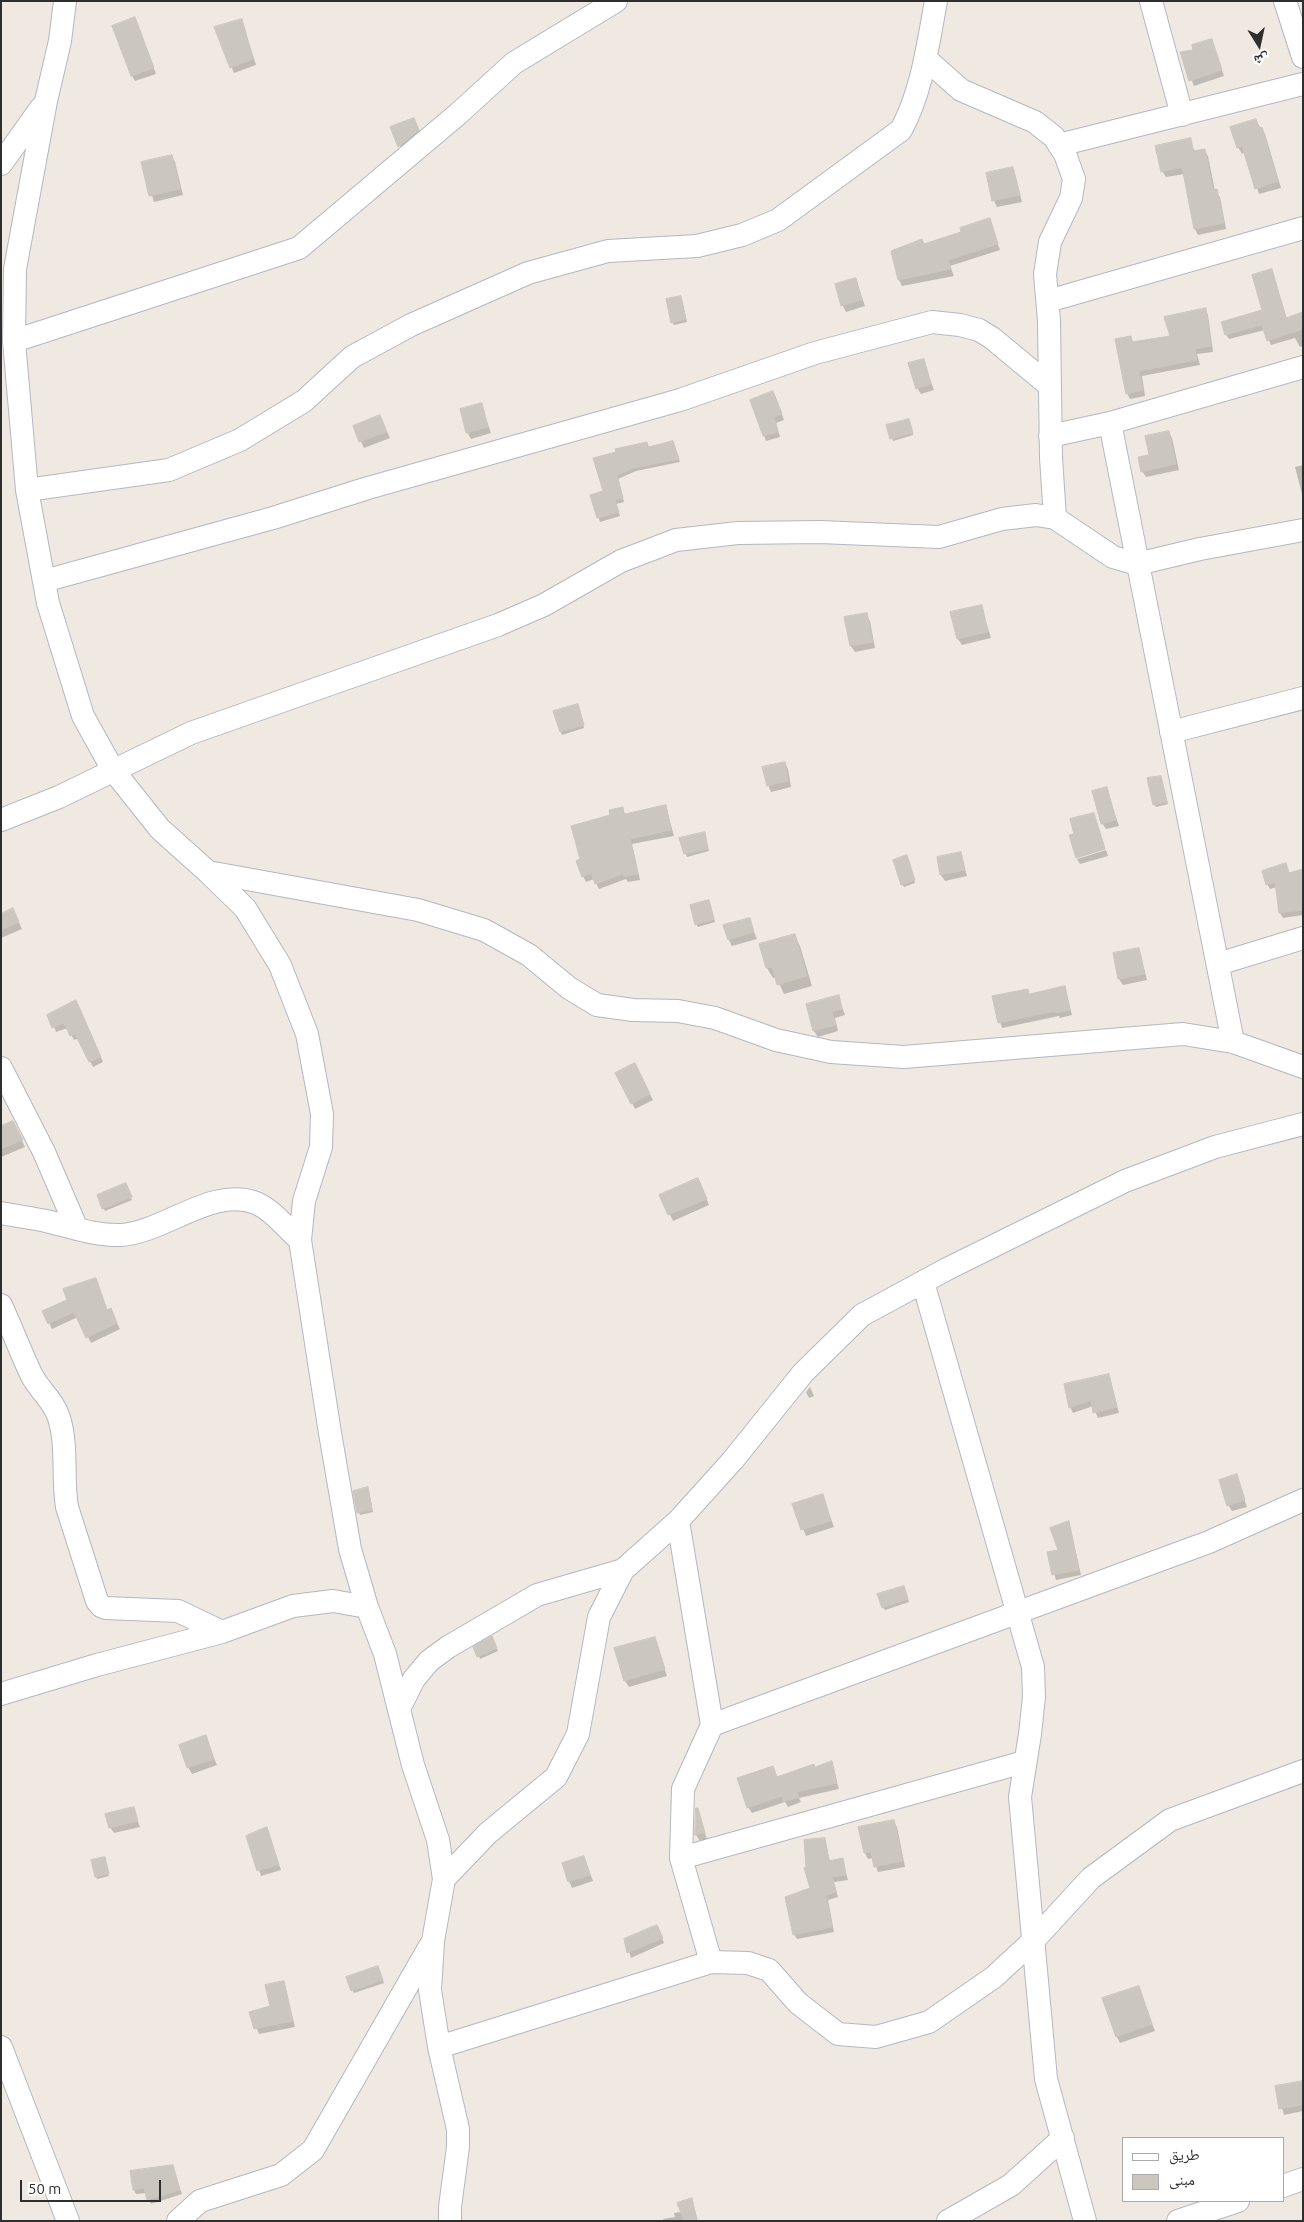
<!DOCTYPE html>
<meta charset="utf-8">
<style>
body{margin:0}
#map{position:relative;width:1304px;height:2222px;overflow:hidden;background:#efe9e1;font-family:Ubuntu,"Noto Naskh Arabic",sans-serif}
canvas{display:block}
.frame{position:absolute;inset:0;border:2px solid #2e2e2e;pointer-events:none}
.legend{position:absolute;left:1122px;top:2137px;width:162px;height:65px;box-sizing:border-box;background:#fff;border:1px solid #ababab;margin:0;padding:6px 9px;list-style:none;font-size:15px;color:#2e2e2e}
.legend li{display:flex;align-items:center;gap:10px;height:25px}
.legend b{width:25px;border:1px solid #ababab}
.north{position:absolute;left:1234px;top:20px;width:50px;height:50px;-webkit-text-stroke:4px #fff;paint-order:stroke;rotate:170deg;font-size:14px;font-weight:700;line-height:20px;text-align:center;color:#2e2e2e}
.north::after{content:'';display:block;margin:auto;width:18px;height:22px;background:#2e2e2e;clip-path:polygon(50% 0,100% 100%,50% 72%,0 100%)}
.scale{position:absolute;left:20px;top:2180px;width:141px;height:22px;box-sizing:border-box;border:2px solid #2e2e2e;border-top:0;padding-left:6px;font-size:15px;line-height:18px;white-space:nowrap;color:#2e2e2e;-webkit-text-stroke:4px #fff;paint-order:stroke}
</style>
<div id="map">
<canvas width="1304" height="2222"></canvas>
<div class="frame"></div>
<ul class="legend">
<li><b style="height:6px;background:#fff"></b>طريق</li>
<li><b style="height:14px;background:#cbc7bf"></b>مبنى</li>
</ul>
<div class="north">ش</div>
<div class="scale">50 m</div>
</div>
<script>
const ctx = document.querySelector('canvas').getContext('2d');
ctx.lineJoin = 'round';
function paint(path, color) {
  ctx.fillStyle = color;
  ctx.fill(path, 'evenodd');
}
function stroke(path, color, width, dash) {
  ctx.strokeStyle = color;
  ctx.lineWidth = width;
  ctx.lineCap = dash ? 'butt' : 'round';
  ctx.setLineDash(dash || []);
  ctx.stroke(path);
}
paint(new Path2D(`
 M242 21 256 65 234 73 215 28Z
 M137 24 156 74 135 81 132 76Z
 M1211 40 1224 76 1194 86 1181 53 1195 51Z
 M1256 121 1265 134 1281 188 1259 194 1245 152 1242 154 1238 147Z
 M417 125 421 137 403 152 392 127Z
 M1190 140 1195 152 1204 150 1208 156 1215 191 1220 197 1226 229 1198 235 1195 229 1185 174 1166 177 1162 171Z
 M172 156 175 162 183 195 154 202 143 163Z
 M1013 168 1022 202 997 207 994 201 988 174Z
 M989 220 1000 250 950 266 954 276 902 286 899 280 893 252 924 245 963 233Z
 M1272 271 1287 319 1303 313V346L1300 347 1295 338 1271 345 1265 330 1229 339 1226 334 1263 311Z
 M856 280 865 306 846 312 843 306Z
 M681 297 687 322 674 325 672 322Z
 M1205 310 1208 315 1213 352 1197 354 1200 365 1142 376 1145 396 1130 399 1127 393 1130 337 1134 343 1171 337Z
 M923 360 934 390 921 394 917 388Z
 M776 398 784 420 776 423 780 437 766 441 752 400Z
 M481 404 491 433 471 439 467 432Z
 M380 416 390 438 364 448 354 426Z
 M910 423 913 435 893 441 888 426Z
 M1168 432 1172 438 1179 470 1146 477 1142 471Z
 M673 442 680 462 636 471 618 479 624 502 616 504 620 516 600 522 592 495 604 492 594 459 647 443 649 447Z
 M1303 465V498L1295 467Z
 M981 606 991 638 962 645 958 639Z
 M866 615 870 621 875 648 855 652 851 646Z
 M579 708 584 728 562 735 555 712Z
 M785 763 788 769 791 787 771 792 768 785Z
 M1161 777 1168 804 1156 807 1154 804Z
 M1106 788 1119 826 1106 829 1102 823Z
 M666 807 674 836 632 844 640 880 628 882 626 879 599 889 594 879 586 882 583 876 582 860 611 816 622 809 626 815Z
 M1094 814 1105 848 1076 857 1075 835Z
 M705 836 709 851 687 857 680 839Z
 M1106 850 1108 856 1080 864 1077 859Z
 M960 853 967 876 945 881 941 875Z
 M908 859 915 883 904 887 902 884Z
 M1303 871V915L1283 918 1280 913 1277 887 1270 889 1267 884Z
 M710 904 715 922 698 927 696 924Z
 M1 915 16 916 22 929 1 938Z
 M749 919 757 939 732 946 729 940Z
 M795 936 800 946 812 986 784 994 776 977 773 978 767 968 761 945Z
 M1139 950 1147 980 1123 985 1119 979 1114 954Z
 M1065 988 1072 1015 1060 1018 1059 1016 1002 1028 993 997 1027 990 1030 995Z
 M838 996 845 1015 835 1018 838 1031 818 1037 814 1031Z
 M78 1006 103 1062 93 1067 79 1038 74 1040 68 1028 56 1032 54 1027Z
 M638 1071 653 1100 635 1109 632 1103Z
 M1 1124 3 1127 16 1129 25 1147 1 1157Z
 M125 1185 132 1200 105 1211 103 1208Z
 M701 1186 709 1205 673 1221 661 1195Z
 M95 1279 108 1311 113 1315 120 1329 91 1343 78 1317 52 1329 44 1312 69 1301Z
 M1109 1375 1119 1413 1098 1418 1093 1406 1073 1413 1070 1407Z
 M810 1387 814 1396 809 1398 806 1392Z
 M1236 1476 1247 1507 1232 1511 1228 1505Z
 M369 1491 373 1512 360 1515 359 1512Z
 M822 1495 834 1527 806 1536 794 1505Z
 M1069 1522 1081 1575 1056 1580 1049 1553 1060 1550Z
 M905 1590 909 1602 885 1610 883 1607Z
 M654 1638 667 1676 629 1687 625 1681Z
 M493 1640 498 1651 480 1659 479 1656Z
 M205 1737 217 1765 192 1774 188 1767Z
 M831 1763 839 1789 799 1798 801 1802 788 1807 785 1802 752 1813 748 1807 773 1768 778 1778Z
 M133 1808 140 1827 114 1833 110 1827Z
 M697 1809 707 1839 700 1841 696 1835Z
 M893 1821 897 1827 905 1867 878 1872 873 1858 868 1859 865 1853Z
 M267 1829 281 1870 261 1876 248 1836Z
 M825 1839 830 1862 842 1860 848 1880 834 1882 838 1897 828 1900 834 1932 797 1939 794 1934 811 1888Z
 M584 1857 593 1881 572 1888 569 1881Z
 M105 1859 109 1876 97 1879 96 1876Z
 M659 1931 664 1943 631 1958 626 1940Z
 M379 1970 384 1983 354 1993 352 1990Z
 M283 1982 295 2027 259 2034 251 2013 271 2007Z
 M1138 1987 1155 2031 1120 2043 1117 2037Z
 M1303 2082V2111L1284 2115 1276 2087Z
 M172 2166 182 2194 151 2204 146 2193 136 2194 134 2190Z
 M692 2200 698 2221H664L663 2219 675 2217 674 2213 681 2212Z`), '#0003');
const building = new Path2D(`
 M135 17 154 68 131 76 112 26Z
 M242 19 253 59 230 68 214 27Z
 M1212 39 1222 70 1189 81 1180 52 1193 50 1192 45Z
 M414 118 419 130 398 147 390 127Z
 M1256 119 1259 128 1262 127 1278 181 1255 189 1242 146 1237 148 1230 127Z
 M1191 138 1193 151 1205 149 1213 190 1217 189 1224 223 1194 229 1182 167 1161 172 1155 146Z
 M172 155 180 189 149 196 141 162Z
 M1013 167 1020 195 992 201 986 173Z
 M990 218 998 244 948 260 951 269 898 280 891 251 922 239 924 244 961 232 960 228Z
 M1272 269 1286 318 1303 312V329L1267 341 1262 325 1225 335 1221 322 1262 310 1252 275Z
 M856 278 862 300 841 306 835 284Z
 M681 296 686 319 671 323 666 299Z
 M1206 308 1211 346 1195 349 1197 360 1139 371 1143 390 1126 394 1115 339 1131 336 1132 342 1170 336 1164 317Z
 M924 359 931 384 916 389 908 363Z
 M773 391 782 414 774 417 778 432 763 436 750 400Z
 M482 403 488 427 466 433 460 409Z
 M380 415 387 432 359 442 353 426Z
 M909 419 913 433 890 439 886 425Z
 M1169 431 1176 464 1141 472 1138 457 1149 455 1145 436Z
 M673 441 679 459 634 468 617 475 623 498 615 500 619 512 597 518 590 495 603 491 593 458 616 452 615 449 647 442 648 447Z
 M982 605 988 632 957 639 950 612Z
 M867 613 873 642 850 646 844 617Z
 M578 704 584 725 560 732 553 711Z
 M785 762 788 781 767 786 762 767Z
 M1161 776 1167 802 1153 805 1147 778Z
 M1107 787 1116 820 1101 824 1092 791Z
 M666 805 671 830 630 839 638 874 624 877 623 874 595 884 591 873 582 877 576 861 580 859 571 826 610 815 609 810 623 807 624 814Z
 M1094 813 1105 849 1076 858 1069 835 1074 834 1070 819Z
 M705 832 708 849 684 854 679 838Z
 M961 852 965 870 940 875 937 857Z
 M907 855 915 880 901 885 893 860Z
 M1286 863 1289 873 1303 869V910L1279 913 1275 882 1266 885 1262 871Z
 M709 900 714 919 695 925 690 905Z
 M13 908 19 922 1 930V914Z
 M750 918 754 932 728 940 723 925Z
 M795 934 807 976 777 985 772 967 766 968 759 944Z
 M1139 948 1145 974 1118 979 1113 953Z
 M1065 986 1070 1010 1056 1013 1055 1011 998 1023 992 996 1028 989 1029 994Z
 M839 995 842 1009 832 1012 836 1025 813 1031 806 1004Z
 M76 1000 101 1057 89 1062 75 1034 70 1036 64 1023 52 1028 47 1015Z
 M635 1063 650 1094 631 1104 615 1073Z
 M13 1121 23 1140 1 1149V1126Z
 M698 1178 707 1199 668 1215 659 1195Z
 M126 1183 132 1197 102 1209 97 1195Z
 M96 1278 107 1310 111 1308 117 1323 86 1338 74 1312 48 1324 42 1311 67 1300 63 1289Z
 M1109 1374 1117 1407 1093 1413 1091 1400 1069 1408 1064 1384Z
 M1237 1474 1245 1500 1227 1506 1219 1480Z
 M368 1487 372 1510 357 1513 353 1491Z
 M823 1494 831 1521 801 1530 792 1504Z
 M1069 1521 1079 1570 1052 1575 1047 1552 1058 1550 1050 1528Z
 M904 1586 908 1599 882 1608 877 1594Z
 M492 1636 497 1648 477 1657 473 1647Z
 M655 1637 665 1669 624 1681 614 1648Z
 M206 1735 214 1759 187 1768 179 1745Z
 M832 1761 837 1783 797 1792 799 1797 783 1802 782 1796 747 1808 737 1778 773 1766 777 1777 814 1764 815 1767Z
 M134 1807 138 1821 109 1828 105 1814Z
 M696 1808H698L705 1833 695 1835Z
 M894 1820 903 1861 874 1867 871 1852 864 1853 858 1827Z
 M267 1827 279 1865 257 1871 246 1836Z
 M825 1838 829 1861 843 1858 846 1875 832 1877 836 1892 826 1895 832 1927 793 1935 785 1897 810 1888 804 1868 806 1867 804 1840Z
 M584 1856 590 1875 568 1882 562 1863Z
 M105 1857 109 1874 95 1877 91 1860Z
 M657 1925 663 1938 627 1953 624 1939Z
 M378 1966 383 1980 351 1991 346 1977Z
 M284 1981 293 2021 254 2029 249 2012 270 2006 265 1985Z
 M1139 1986 1152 2024 1116 2037 1102 1998Z
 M1303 2081V2105L1279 2109 1275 2086Z
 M173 2165 180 2190 147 2200 144 2188 133 2190 130 2171Z
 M692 2198 697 2221H684L677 2203Z`);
paint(building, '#cbc7bf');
stroke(building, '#cbc5ba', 1);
const minor = new Path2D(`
 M65 1 60 41 46 101 15 269 14 341 27 490 48 603 83 716 113 770 160 829 208 872 245 908 280 965 307 1034 322 1114 321 1147 304 1201 300 1240 330 1433 350 1549 367 1607 385 1654 413 1765 438 1840 444 1879 433 1941 430 1990 439 2047 458 2129V2147L450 2207V2221
 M1151 1 1182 115
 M1285 1 1303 57
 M926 59 961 90 1035 122 1054 137 1065 154 1074 179 1071 198 1050 242 1045 274 1049 321 1051 458 1055 518
 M1059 145 1303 84
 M1 164 41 108
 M1048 301 1303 228
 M14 341 299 248 458 114 514 63 616 1
 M1110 423 1233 1042
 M1050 436 1110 423 1303 367
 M27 490 169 470 240 440 304 401 352 357 411 325 528 273 608 251 697 246 742 235 778 220 901 130C922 92 928 44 936 1
 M44 581 273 518 368 488 680 400 815 353 932 322 960 325 979 330 992 338 1050 386
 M1171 732 1303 698
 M1 820 59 797 191 733 498 625 544 605 621 561 676 540 738 533 820 532 939 537 1002 519 1036 515 1055 518 1113 557 1137 564 1200 549 1303 530
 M208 872 418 910 484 930 529 955 569 988 597 1005 633 1010 678 1011 715 1018 776 1040 831 1052 904 1057 1183 1034 1233 1042 1303 1067
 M1218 964 1303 938
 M1 1068 44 1152 77 1229
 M1 1213C16 1216 32 1218 46 1221 71 1227 96 1236 121 1235 165 1232 212 1186 256 1203 273 1210 287 1229 300 1240
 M923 1282 1033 1667 1034 1697 1030 1734 1020 1797 1046 2079 1085 2221
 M1 1305C12 1329 21 1353 32 1376 40 1391 54 1401 59 1418 68 1447 62 1478 67 1507L97 1601 101 1606 106 1608 178 1611 222 1632
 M678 1521 712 1725 683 1789 681 1858 711 1962
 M1 1694 97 1665 222 1632 293 1606 333 1601 367 1607
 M399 1709 414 1679 429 1661 448 1647 537 1595 623 1570
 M712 1725 1209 1542 1303 1500
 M681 1858 1024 1762
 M444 1879 488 1833 556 1777 578 1734 599 1617 623 1570 678 1521 733 1460 803 1373 862 1315 947 1269 1125 1181 1215 1147 1303 1124
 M1 2047 68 2221
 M439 2047 711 1962 748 1963 769 1970 798 2003 838 2034 876 2037 929 2022 994 1977 1034 1940 1091 1878 1170 1820 1303 1771
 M1283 2186 1303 2179
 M178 2221 200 2201 281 2175 313 2150 430 1946
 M948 2221 1011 2185 1063 2138
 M1178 2221 1238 2201`);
stroke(minor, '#b4b7c1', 24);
stroke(minor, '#fff', 22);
</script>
